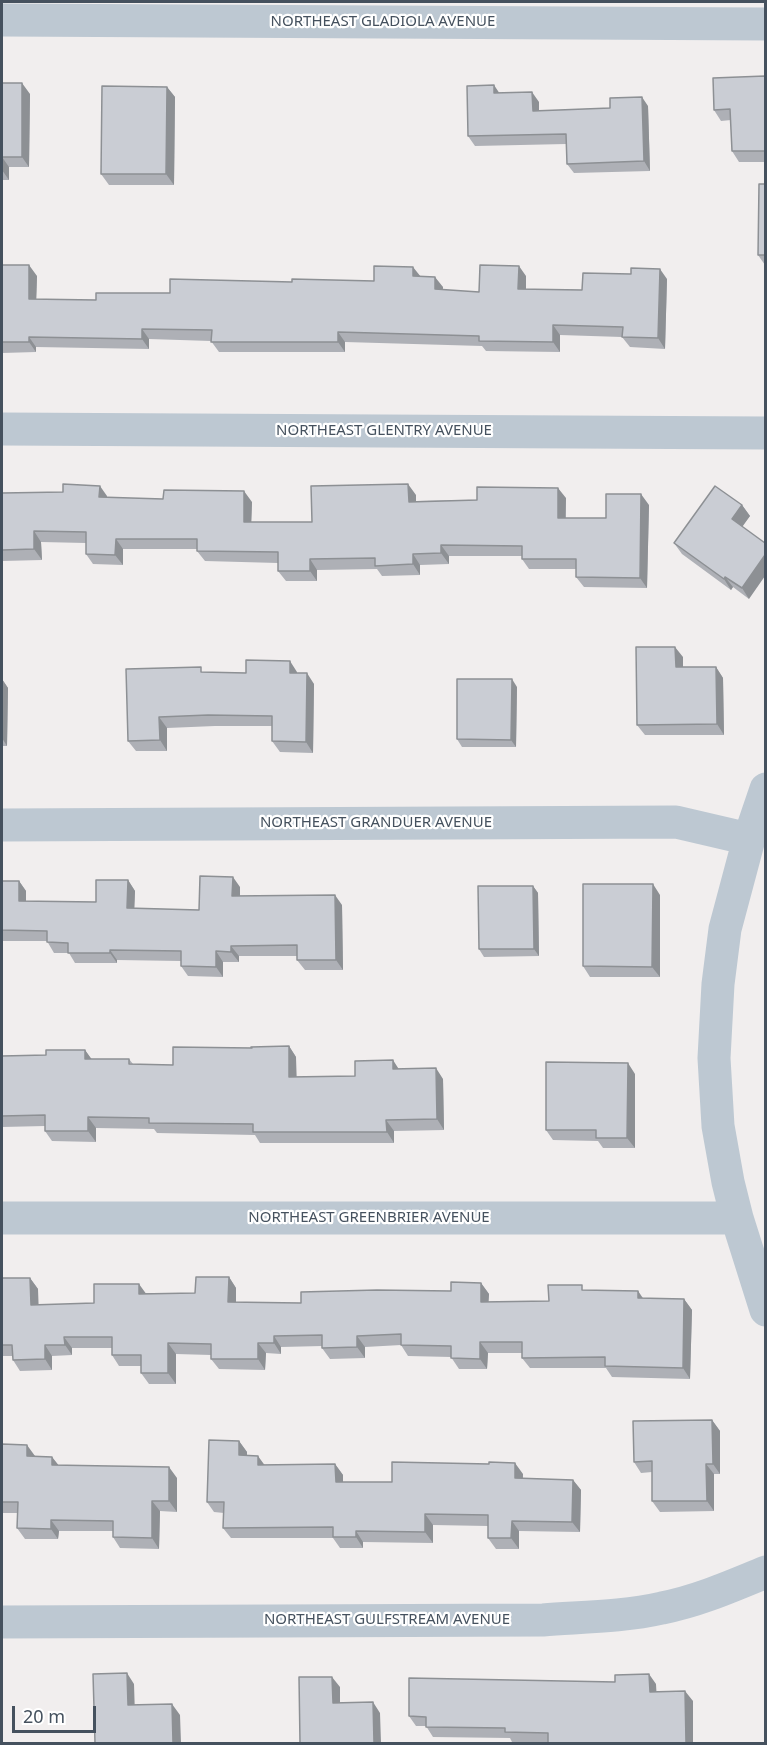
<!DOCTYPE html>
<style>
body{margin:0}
#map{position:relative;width:767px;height:1745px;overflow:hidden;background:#f1eeee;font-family:"Noto Sans",sans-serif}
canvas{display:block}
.frame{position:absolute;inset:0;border:3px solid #45515e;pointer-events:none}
.scale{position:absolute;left:12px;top:1706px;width:84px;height:27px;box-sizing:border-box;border:3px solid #45515e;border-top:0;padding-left:8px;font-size:18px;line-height:21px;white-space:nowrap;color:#45515e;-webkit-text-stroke:4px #fff;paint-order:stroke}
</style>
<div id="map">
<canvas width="767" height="1745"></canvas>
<div class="frame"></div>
<div class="scale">20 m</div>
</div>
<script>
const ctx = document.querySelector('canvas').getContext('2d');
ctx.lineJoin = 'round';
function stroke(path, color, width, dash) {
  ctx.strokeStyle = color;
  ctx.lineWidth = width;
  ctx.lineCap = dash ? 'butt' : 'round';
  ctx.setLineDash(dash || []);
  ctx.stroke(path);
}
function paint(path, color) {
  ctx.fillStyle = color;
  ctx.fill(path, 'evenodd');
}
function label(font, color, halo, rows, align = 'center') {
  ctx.font = font + ' "Noto Sans",sans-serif';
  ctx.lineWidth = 4.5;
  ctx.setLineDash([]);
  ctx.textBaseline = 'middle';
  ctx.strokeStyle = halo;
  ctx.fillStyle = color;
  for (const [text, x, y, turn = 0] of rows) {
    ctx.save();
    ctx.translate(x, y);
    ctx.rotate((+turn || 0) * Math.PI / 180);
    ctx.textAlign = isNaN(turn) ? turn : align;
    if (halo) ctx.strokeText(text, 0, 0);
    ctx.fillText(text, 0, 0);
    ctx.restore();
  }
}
stroke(new Path2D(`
 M2 20 766 24
 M2 429 766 433
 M766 789 749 839 725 929 718 984 714 1058 718 1126 728 1182 737 1218 766 1310
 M2 825 676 822 749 839
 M2 1218H737
 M2 1622 543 1620C582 1617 623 1617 662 1608 698 1601 732 1586 766 1572`), '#bdc8d2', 33);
paint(new Path2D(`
 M765 76V162H739L732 151 731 120 721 121 714 110Z
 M2 83 30 94 29 167H9V180H2Z
 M167 87 175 97 174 185H109L101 174Z
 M499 93 539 102V111L648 106 650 171 574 173 567 164 566 144 475 146 468 136Z
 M765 184V265L758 255Z
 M2 265 37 276 36 299 96 300 292 282 374 281 420 277 443 287V290L479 292 526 276V289L582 290 667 279 665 349 630 347 622 337 560 335V352L486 351 482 346 345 342V352H219L211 341 149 339V349L36 347V352L2 353Z
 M2 493 107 496V498L252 502 251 522H312L416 495V501L566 498V518H606L649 505 647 588 584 587 576 577V569H529L522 559V556H449V564L420 565V575L382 576 377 569 317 570V581H286L278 571V563L205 561 197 551V549H123V565L93 564 86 554V543L41 542 42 560 2 561Z
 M742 505 750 516 742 526 749 599 733 587 731 590 682 554 674 543Z
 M683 657V667H716L723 678 724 735H645L637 725Z
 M204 672 246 673 297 672V673L314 684 313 753 280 752 272 741V726H215L167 728V751H136L128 741Z
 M2 679 8 688 7 746H2Z
 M517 687 516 747H462L457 739Z
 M128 880 135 891 134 908 199 910 240 887V896L342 905 343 970H305L297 960V956H239V962H223V977L188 976 181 966V961L117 960V963H75L69 953H54L47 941H2V881H19L26 891V901L96 902Z
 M533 886 538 893 539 956 484 957 479 949Z
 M660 895V977H590L583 966Z
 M289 1046 296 1057V1077L355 1076 399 1069 443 1079 444 1130 394 1131V1143H260L255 1135 157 1133 154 1129 96 1128V1142L52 1141 45 1131V1126L2 1127V1056L46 1055 85 1050 91 1059H129L133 1064 173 1065 252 1048Z
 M635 1074V1148H603L598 1141 553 1140 546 1130Z
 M229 1277 236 1288V1303H301L451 1291 481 1283 489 1294 488 1302 549 1301 585 1290 638 1291 643 1298 684 1299 692 1310 690 1379 612 1377 606 1368H530L522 1358V1353H488L487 1369H459L451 1357 408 1356 401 1345 365 1347V1358L330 1359 322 1348V1346L281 1347V1354L266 1353 265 1370 219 1369 211 1359V1355L176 1354V1384H149L141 1373V1366H119L112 1355V1348H72V1355L52 1356V1370L20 1371 13 1360V1356H3L2 1354V1278H30L38 1289V1305L94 1303 146 1293H195Z
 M712 1420 720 1431V1474H714V1511L660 1512 652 1501V1472L641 1473 634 1462Z
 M239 1441 247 1452V1455L265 1465 335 1464 343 1475V1482H392L523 1474V1478L573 1480 581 1490 580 1532 519 1531V1549H496L488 1538V1526L433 1525V1543L363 1542V1548H340L333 1538H231L223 1528 224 1513 214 1512 207 1502Z
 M2 1444 35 1456 52 1457 58 1465 177 1478V1512L160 1511 159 1549 120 1548 113 1537V1531H59L58 1539H25L17 1528 18 1513H2Z
 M656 1684V1692L693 1701V1743H548L512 1742 510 1738 433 1737 426 1726H416L409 1716Z`), '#aeb0b6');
paint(new Path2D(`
 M22 83 30 94 29 167 22 157Z
 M494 85 500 94 494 93Z
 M167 87 175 97 174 185 166 174Z
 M532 92 539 102V120L533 111Z
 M642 97 648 106 650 171 644 161Z
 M2 157 9 167V180L2 170Z
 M29 265 37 276 36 309 29 299Z
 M519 266 526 276V300L518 289Z
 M413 267 421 277 413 276Z
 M660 269 667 279 665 349 658 338Z
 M435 277 443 287 442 300 435 289Z
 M553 325 560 335V352L553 342Z
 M142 329 149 339V349L142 339Z
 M338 332 345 342V352L338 342Z
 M29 337 36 347V352L29 342Z
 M408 484 416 495V512L409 502Z
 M100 486 107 496V508L99 497Z
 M558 488 566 498 565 529 558 518Z
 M244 491 252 502 251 532 244 522Z
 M641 494 649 505 647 588 640 578Z
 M742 505 750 516 740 530 732 519Z
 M34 531 41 542 42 560 34 549Z
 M116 539 123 549V565L115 555Z
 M441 545 449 556V564L441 553Z
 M413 554 420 565V575L413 564Z
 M765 555V576L749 599 742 588Z
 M310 559 317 570V581L310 571Z
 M725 577 733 587 731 590 724 579Z
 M675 647 683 657V678L676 667Z
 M290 661 297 672V684L290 673Z
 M716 667 723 678 724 735 717 724Z
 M307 673 314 684 313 753 306 742Z
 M2 679 8 688 7 746 2 738Z
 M512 679 517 687 516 747 511 740Z
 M159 717 167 728V751L160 740Z
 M233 877 240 887V906L232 896Z
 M128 880 135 891 134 919 127 908Z
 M19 881 26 891V911L19 901Z
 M653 884 660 895V977L652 967Z
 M533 886 538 893 539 956 534 949Z
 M335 895 342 905 343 970 336 960Z
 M231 946 239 956V962L231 952Z
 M110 950 117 960V963L110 953Z
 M216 951 223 962V977L216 967Z
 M289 1046 296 1057 297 1088 289 1077Z
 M85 1050 93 1061 85 1059Z
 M393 1060 400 1071 393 1069Z
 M628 1063 635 1074V1148L627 1138Z
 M436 1068 443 1079 444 1130 437 1119Z
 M88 1117 96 1128V1142L88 1131Z
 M386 1120 394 1131V1143L387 1132Z
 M229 1277 236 1288V1313L228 1302Z
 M30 1278 38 1289 39 1316 31 1305Z
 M481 1283 489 1294 488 1313 481 1302Z
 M139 1284 147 1295 139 1294Z
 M638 1291 645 1302 638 1298Z
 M684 1299 692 1310 690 1379 683 1368Z
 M274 1336 281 1347V1354L274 1343Z
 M357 1336 365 1347V1358L357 1347Z
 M64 1337 72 1348V1355L65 1345Z
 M480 1342 488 1353 487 1369 480 1359Z
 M168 1343 176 1354V1384L168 1373Z
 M258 1343 266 1353 265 1370 258 1359Z
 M45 1345 52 1356V1370L45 1359Z
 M712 1420 720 1431V1474L713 1464Z
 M239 1441 247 1452V1466L239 1455Z
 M27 1445 35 1456H27Z
 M258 1456 266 1467 258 1465Z
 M52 1457 60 1467 52 1465Z
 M515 1463 523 1474 522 1489 515 1478Z
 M335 1464 343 1475V1493L336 1482Z
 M706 1464 714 1474V1511L707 1501Z
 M169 1467 177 1478V1512L169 1501Z
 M573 1480 581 1490 580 1532 572 1522Z
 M152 1501 160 1511 159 1549 152 1538Z
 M425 1514 433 1525V1543L425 1532Z
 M51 1520 59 1531 58 1539 51 1529Z
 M512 1521 519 1531V1549L511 1538Z
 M356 1531 363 1542V1548L356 1537Z
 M127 1673 134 1684 135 1716 128 1705Z
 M649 1674 656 1684 657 1702 650 1692Z
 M332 1677 340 1687V1714L333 1703Z
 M685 1691 693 1701V1743H686Z
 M373 1702 380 1713 381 1743H374Z
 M172 1704 180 1715 181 1743H173Z`), '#8d9094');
const building = new Path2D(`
 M765 76V151H732L730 109 714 110 713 78Z
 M2 83H22V157H2V170Z
 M494 85V93L532 92 533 111 610 108V98L642 97 644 161 567 164 566 134 468 136 467 86Z
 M102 86 167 87 166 174H101Z
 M759 184H765V255H758Z
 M2 265H29V299L96 300V293H170V279L292 282V279L374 281V266L413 267V276L435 277V289L479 292 480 265 519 266 518 289 582 290 583 273 631 274V268L660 269 658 338 622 337 623 327 553 325V342L479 341V336L338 332V342H211L212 330 142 329V339L29 337V342H2Z
 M63 484 100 486 99 497 163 499 164 490 244 491V522H312L311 486 408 484 409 502 477 500V487L558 488V518H606V494H641L640 578 576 577V559H522V546L441 545V553L413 554V564L375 566V558L310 559V571H278V552L197 551V539H116L115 555 86 554V532L34 531V549L2 550V493L63 492Z
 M715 486 742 505 732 519 765 543V555L742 588 725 577 724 579 674 543Z
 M636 647H675L676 667H716L717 724 637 725Z
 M246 660 290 661V673H307L306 742 272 741V716L208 715 159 717 160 740 128 741 126 669 201 667V672L246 673Z
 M457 679H512L511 740 457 739Z
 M200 876 233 877 232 896 335 895 336 960H297V945L231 946V952L216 951V967L181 966V951L110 950V953H68V943L47 942V931L2 930V881H19V901L96 902V880H128L127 908 199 910Z
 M583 884H653L652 967 583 966Z
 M478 886H533L534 949H479Z
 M289 1046V1077L355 1076V1061L393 1060V1069L436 1068 437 1119 386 1120 387 1132H253V1124L149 1123V1118L88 1117V1131H45V1115L2 1116V1056L46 1055V1050H85V1059H129V1064L173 1065V1047L252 1048 251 1047Z
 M546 1062 628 1063 627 1138H596V1130H546Z
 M196 1277H229L228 1302 301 1303V1292L377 1290 451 1291V1282L481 1283V1302L549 1301 548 1285H582V1290L638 1291V1298L684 1299 683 1368 605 1366V1357L522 1358V1342H480V1359L451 1358V1346L401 1345V1334L357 1336V1347L322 1348V1335L274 1336V1343H258V1359H211V1344L168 1343V1373H141V1355H112V1337H64L65 1345H45V1359L13 1360 12 1345H2V1278H30L31 1305 94 1303V1284H139V1294L195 1293Z
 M712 1420 713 1464H706L707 1501H652V1461L634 1462 633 1421Z
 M209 1440 239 1441V1455L258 1456V1465L335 1464 336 1482H392V1462L489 1464V1462L515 1463V1478L573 1480 572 1522 512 1521 511 1538H488V1515L425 1514V1532L356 1531V1537H333V1527L223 1528 224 1502H207Z
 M2 1444 27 1445V1456L52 1457V1465L169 1467V1501H152V1538L113 1537V1521L51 1520V1529L17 1528 18 1502H2Z
 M127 1673 128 1705 172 1704 173 1743H95L93 1674Z
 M649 1674 650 1692 685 1691 686 1743H548V1733L505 1732V1728L426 1727V1717L409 1716V1678L615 1682V1675Z
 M299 1677H332L333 1703 373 1702 374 1743H300Z`);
paint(building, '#cacdd4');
stroke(building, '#8d9094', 1.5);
label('15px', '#45515e', '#fff', [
 ["NORTHEAST GLADIOLA AVENUE",383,22],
 ["NORTHEAST GLENTRY AVENUE",384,431],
 ["NORTHEAST GRANDUER AVENUE",376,823],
 ["NORTHEAST GREENBRIER AVENUE",369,1218],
 ["NORTHEAST GULFSTREAM AVENUE",387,1620]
]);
</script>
